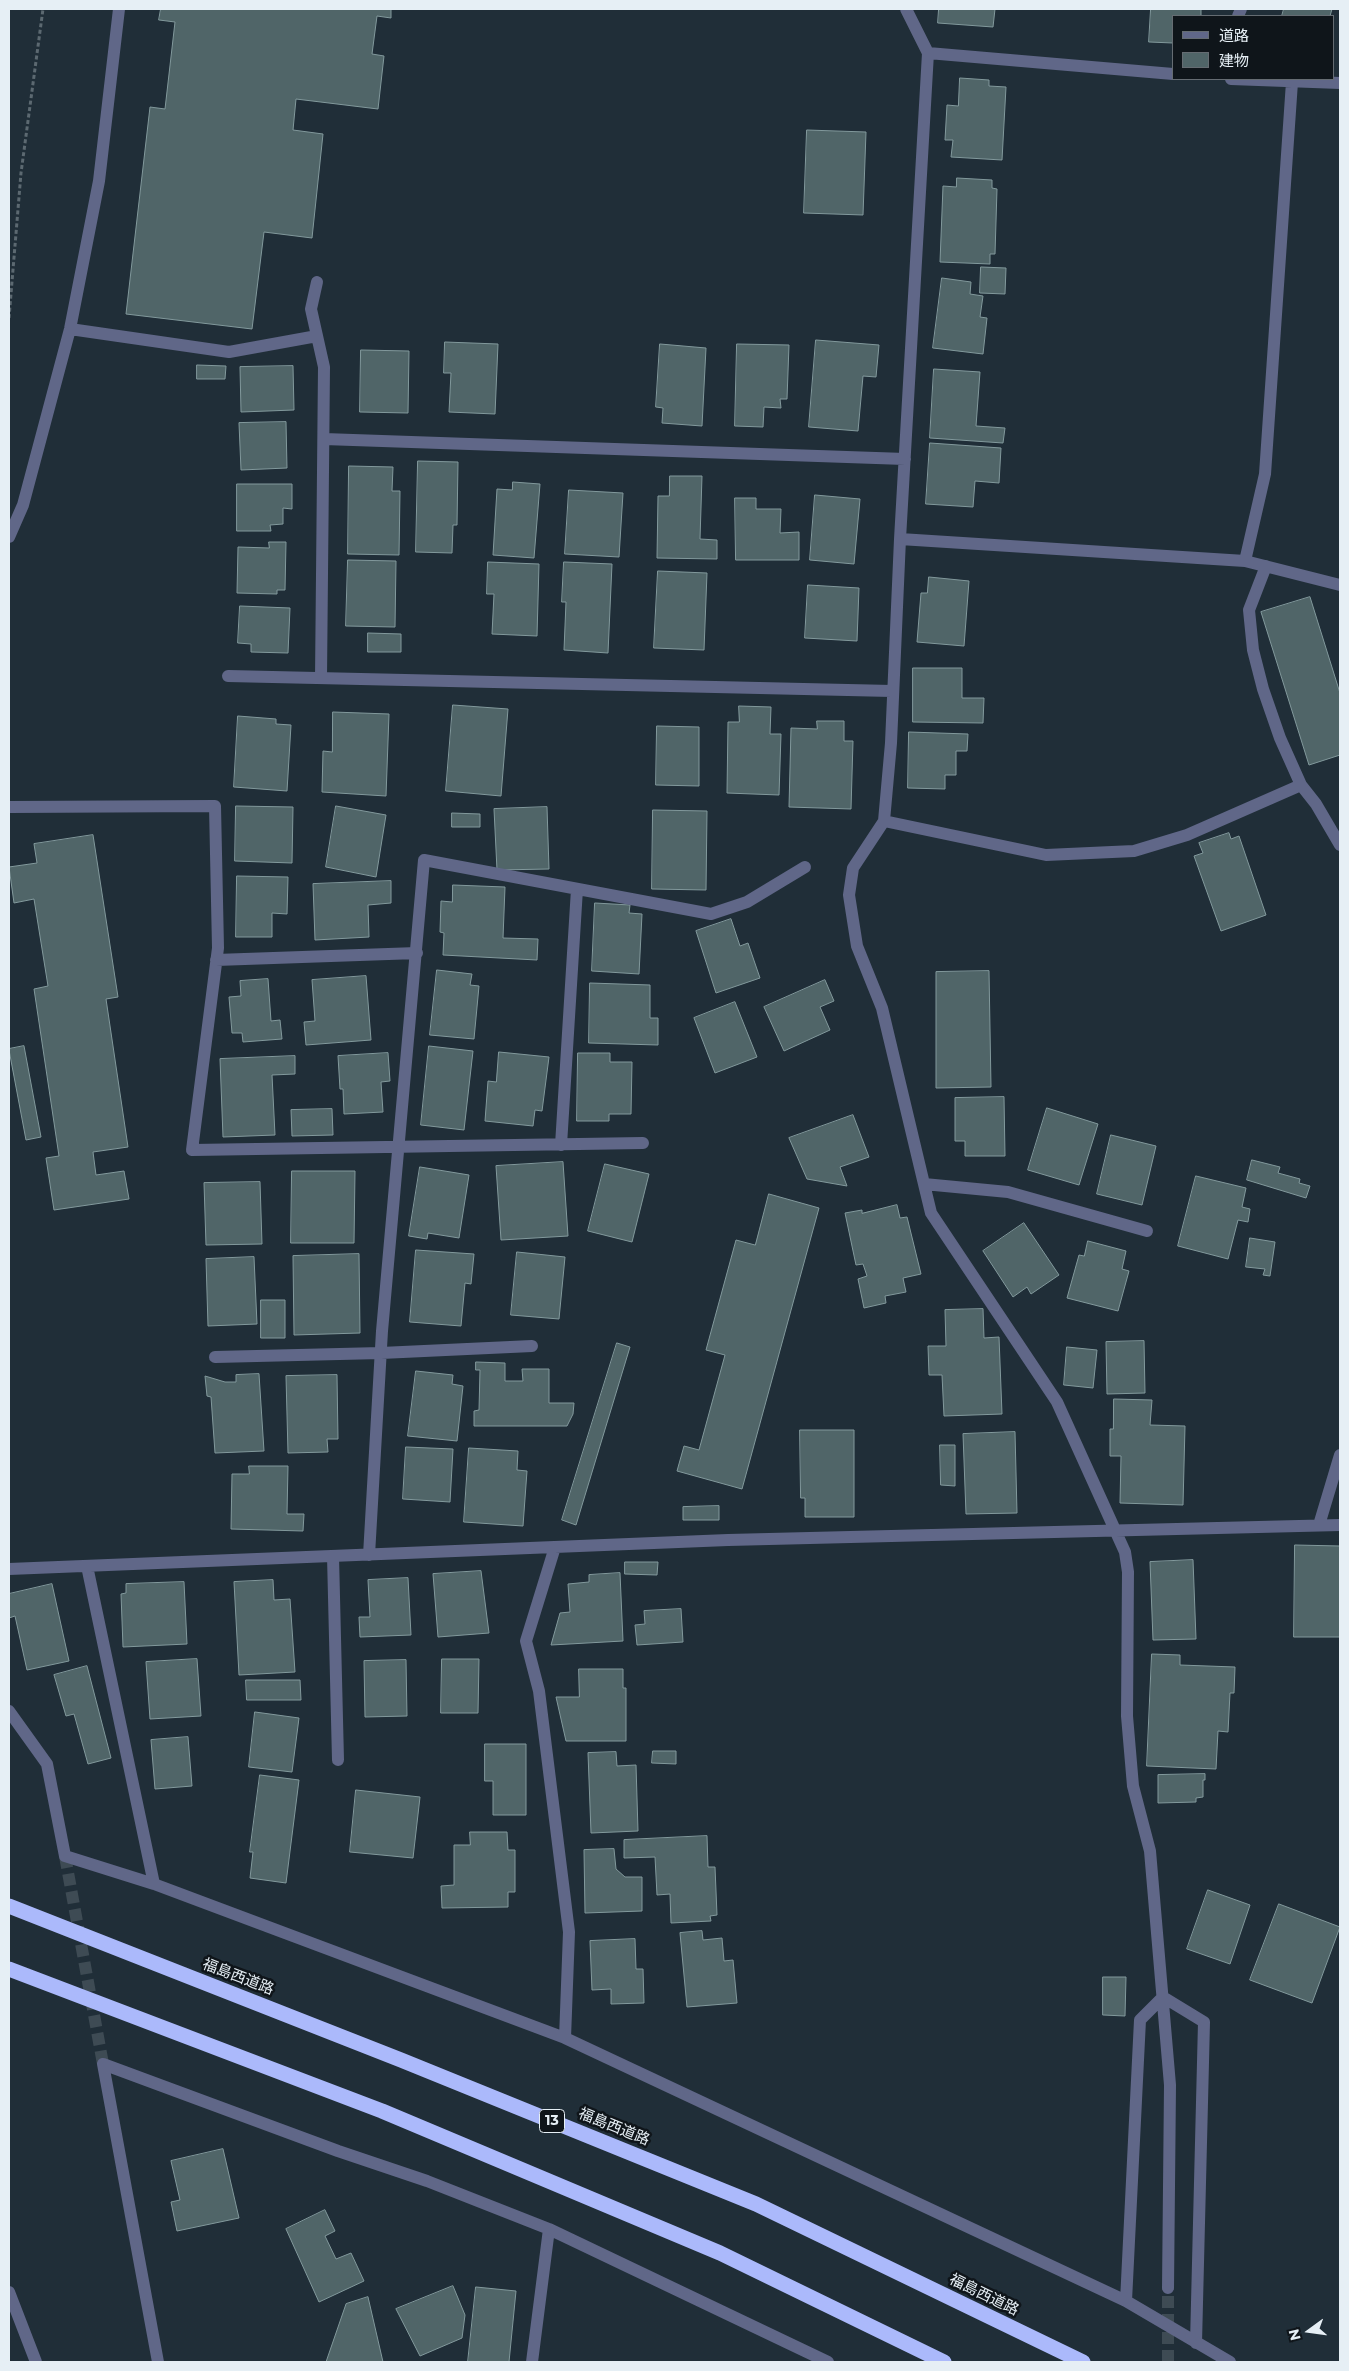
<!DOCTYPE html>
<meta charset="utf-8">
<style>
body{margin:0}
#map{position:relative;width:1349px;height:2371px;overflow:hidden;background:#202e38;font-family:Montserrat,"Noto Sans JP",sans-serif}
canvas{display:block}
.frame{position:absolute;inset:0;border:10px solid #e6eff5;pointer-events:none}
.legend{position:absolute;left:1172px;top:15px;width:162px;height:65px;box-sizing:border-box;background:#0f151a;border:1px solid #656c72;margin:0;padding:6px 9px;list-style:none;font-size:15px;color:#e6eff5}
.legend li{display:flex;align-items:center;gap:10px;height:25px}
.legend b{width:25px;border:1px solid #656c72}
.north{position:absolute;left:1284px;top:2306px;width:50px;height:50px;-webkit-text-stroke:4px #0f151a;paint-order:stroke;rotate:256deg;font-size:14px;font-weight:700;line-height:20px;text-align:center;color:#e6eff5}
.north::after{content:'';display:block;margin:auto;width:18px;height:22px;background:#e6eff5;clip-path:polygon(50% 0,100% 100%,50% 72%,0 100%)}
</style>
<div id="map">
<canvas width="1349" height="2371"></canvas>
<div class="frame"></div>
<ul class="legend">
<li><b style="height:6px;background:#606788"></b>道路</li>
<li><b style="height:14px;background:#506568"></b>建物</li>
</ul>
<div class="north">N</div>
</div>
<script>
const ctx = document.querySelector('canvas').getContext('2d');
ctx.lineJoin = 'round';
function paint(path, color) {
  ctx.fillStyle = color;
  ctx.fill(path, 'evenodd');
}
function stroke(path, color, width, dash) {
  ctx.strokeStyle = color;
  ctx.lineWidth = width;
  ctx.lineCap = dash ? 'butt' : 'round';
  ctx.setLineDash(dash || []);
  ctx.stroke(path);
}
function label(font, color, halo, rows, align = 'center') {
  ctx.font = font + ' Montserrat,"Noto Sans JP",sans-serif';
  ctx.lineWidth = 5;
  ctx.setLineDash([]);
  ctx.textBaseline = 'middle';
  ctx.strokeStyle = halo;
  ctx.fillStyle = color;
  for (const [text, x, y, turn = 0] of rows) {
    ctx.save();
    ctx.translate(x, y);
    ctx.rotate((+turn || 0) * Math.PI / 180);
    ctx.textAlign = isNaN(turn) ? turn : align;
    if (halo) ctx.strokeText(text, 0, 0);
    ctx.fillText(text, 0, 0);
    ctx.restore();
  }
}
const building = new Path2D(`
 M161 9H391V18L377 16 372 54 384 56 378 109 296 99 293 130 323 134 312 238 264 232 252 329 126 314 150 107 165 109 175 22 159 20Z
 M939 9H995L993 27 938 23Z
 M1151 9H1201V16H1173V43L1149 42Z
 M1284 9H1332L1330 16H1282Z
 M960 78 989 80V86L1006 87 1002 160 951 157 953 140H945L947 105 958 106Z
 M807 130 866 132 863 215 804 213Z
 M957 178 992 180V188L997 189 995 254H990V264L940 262 943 186 956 187Z
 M981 267 1006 268 1005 294 980 293Z
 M942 278 971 282 970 294 983 296 980 317 987 318 983 354 933 348Z
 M816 340 879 345 876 377 863 376 858 431 809 427Z
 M445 342 498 344 495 414 449 412 451 373H444Z
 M660 344 706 348 702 426 662 423 663 408 656 407Z
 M737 344 789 345 787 399H780L781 408 764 407 763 427 735 426Z
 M361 350 409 351 408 413 360 412Z
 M197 365 226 366 225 379H197Z
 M293 366 294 410 241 412 240 367Z
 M934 369 980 372 976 426 1005 428 1003 443 930 438Z
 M286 422 287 468 241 470 239 423Z
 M930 443 1001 448 999 483 975 481 973 507 926 504Z
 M418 461 458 462 457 525H453L452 553 416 552Z
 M349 466 393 467 392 491H400L399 555 348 554Z
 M670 476H702L700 539 717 540V559L657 558 658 496H669Z
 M513 482 540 484 534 558 493 555 497 489 512 490Z
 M237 484H292V509L283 508V524L270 525 271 531H237Z
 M569 490 623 493 619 557 565 554Z
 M815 495 860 499 854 564 810 560Z
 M735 498H756V509H781L780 533 799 532V560H736Z
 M269 542H286L285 590H277V594L237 593 238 547 269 548Z
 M348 560 396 561 395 627 346 626Z
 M488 562 539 564 537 636 492 634 494 594H487Z
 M564 562 612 564 608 653 564 650 566 602H562Z
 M658 571 707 573 704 650 654 648Z
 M929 577 969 581 964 646 917 642 921 593H927Z
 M808 585 859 588 857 641 805 638Z
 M1310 597 1340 693V755L1309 765 1261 612Z
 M240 606 290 608 288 653 251 652V644L238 643Z
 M368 633 401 634V652H368Z
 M913 668H962V698H984L983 723 913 722Z
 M453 705 508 709 501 796 446 791Z
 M739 706 771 707 770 734H781L779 795 727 793 728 722H739Z
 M333 712 389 714 386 796 322 792 323 751 332 752Z
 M238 716 276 719V724L291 725 287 791 234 787Z
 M817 721H844V741H853L851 809 789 807 791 728 817 729Z
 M657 726 699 727V786L656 785Z
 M909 732 968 734 967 751H956V775H945V789L908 788Z
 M236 806 293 807 292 863 235 861Z
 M336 806 386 815 376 877 326 867Z
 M547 807 549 869 497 870 494 809Z
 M653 810 707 811 706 890 652 889Z
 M452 813 480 814V827H452Z
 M1229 833 1231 839 1239 836 1266 915 1221 931 1194 856 1203 853 1199 843Z
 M93 835 118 997 106 999 128 1147 93 1152 96 1175 124 1171 129 1199 54 1210 46 1158 59 1156 34 989 48 986 34 899 14 903 9 867 37 863 34 844Z
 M237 876 288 877 287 914 272 913V937H236Z
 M391 881V903L368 905 369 937 315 940 313 884Z
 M453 885 505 887 503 938 538 939 537 960 443 955 444 933 440 932 441 901 452 902Z
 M595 903 630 905 629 913 642 914 639 974 592 971Z
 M731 919 740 946 748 943 760 978 716 993 696 931Z
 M437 970 472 974 470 985 479 986 474 1039 430 1035Z
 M989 971 991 1087 936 1088V972Z
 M366 976 371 1040 306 1045 304 1022 315 1021 312 980Z
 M268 979 271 1021 280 1020 282 1039 243 1042 242 1033H232L229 997 241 996 240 981Z
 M825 980 834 1001 820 1007 830 1030 784 1051 764 1007Z
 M590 983 650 985V1018H658V1045L589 1043Z
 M735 1002 757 1057 715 1073 694 1018Z
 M24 1046 41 1137 26 1140 9 1050V1049Z
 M429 1046 473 1051 464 1130 421 1125Z
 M499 1052 549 1057 542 1111 535 1110 533 1126 485 1121 488 1081 496 1082Z
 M388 1053 390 1081 381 1082 383 1112 344 1114 343 1089H340L338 1056Z
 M578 1053H610V1062H632L631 1114H609V1121H577Z
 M295 1056V1074L272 1075 275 1135 223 1137 220 1059Z
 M1004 1097 1005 1156H965V1141H955V1098Z
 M1047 1108 1098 1124 1079 1185 1028 1170Z
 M332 1109 333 1135 292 1136 291 1110Z
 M853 1115 869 1157 840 1167 847 1186 807 1179 789 1138Z
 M1111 1135 1156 1146 1142 1205 1097 1194Z
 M1252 1160 1280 1167 1278 1173 1300 1179 1299 1183 1310 1186 1306 1198 1247 1180Z
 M563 1162 568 1236 501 1240 496 1166Z
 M605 1164 649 1174 632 1242 588 1231Z
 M420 1167 469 1175 459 1238 428 1233 427 1239 409 1236Z
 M292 1171H355L354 1243H291Z
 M1196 1176 1246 1188 1242 1207 1250 1209 1248 1222 1238 1220 1228 1259 1178 1246Z
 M260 1182 262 1244 206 1245 204 1183Z
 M769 1194 819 1208 742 1489 677 1471 684 1446 699 1450 725 1355 706 1350 736 1240 755 1245Z
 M897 1205 900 1218 907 1217 921 1274 903 1278 906 1292 885 1296 886 1303 864 1308 858 1279 867 1276 863 1264 856 1265 845 1213 862 1210V1213Z
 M1024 1223 1059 1275 1031 1294 1027 1287 1013 1297 983 1251Z
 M1250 1238 1275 1242 1270 1276 1263 1275 1265 1269 1246 1267Z
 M1088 1241 1126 1251 1122 1269 1129 1271 1118 1311 1067 1298 1079 1255 1084 1256Z
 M416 1250 474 1254 471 1284 465 1283 461 1326 410 1322Z
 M517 1252 565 1257 559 1319 511 1315Z
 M359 1254 360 1333 294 1335 293 1256Z
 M254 1257 257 1324 208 1326 206 1259Z
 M261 1300H285V1338H261Z
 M983 1309 984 1338 999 1337 1002 1414 944 1416 942 1375H929L928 1346H946L945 1310Z
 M1144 1341 1145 1393 1107 1394 1106 1342Z
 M617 1343 630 1347 576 1525 562 1520Z
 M1067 1347 1097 1350 1093 1388 1064 1385Z
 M476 1362 505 1363V1381H523L522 1369H549V1403H574L573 1414 567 1426H474V1411L479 1410 480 1370H476Z
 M416 1371 453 1375 452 1384 463 1386 457 1441 408 1436Z
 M259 1374 264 1451 215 1453 211 1397 207 1396 205 1376 225 1382H236V1375Z
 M337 1375 338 1439H327L328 1452 288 1453 286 1376Z
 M1114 1399 1152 1400 1150 1425 1185 1426 1183 1505 1120 1503 1121 1456H1110V1429H1113Z
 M800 1430H854V1517H805V1498H801Z
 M1015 1432 1017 1513 966 1514 963 1434Z
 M940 1445H955V1486L941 1485Z
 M406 1447 453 1449 450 1502 403 1499Z
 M469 1448 518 1451 517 1470 527 1471 523 1526 464 1522Z
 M249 1466H288L287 1514H304L303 1531 231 1529 232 1474H249Z
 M719 1506V1520H683V1507Z
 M1295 1545 1340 1546V1637H1294Z
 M1193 1560 1196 1639 1153 1640 1150 1562Z
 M625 1562H658L657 1575 625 1574Z
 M481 1571 489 1633 438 1637 433 1574Z
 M620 1573 623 1641 551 1645 560 1613 570 1612 568 1584 589 1582V1575Z
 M408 1578 411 1635 360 1637 359 1617H370L368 1580Z
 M273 1580 274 1600 290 1599 295 1672 239 1675 234 1582Z
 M184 1582 187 1644 123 1647 121 1594 126 1593V1584Z
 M52 1584 69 1661 27 1670 15 1616 9 1618V1594Z
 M681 1609 683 1642 637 1645 635 1625 645 1624 644 1611Z
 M1152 1654 1180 1655V1665L1235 1667 1234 1693H1230L1228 1732 1218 1731 1216 1769 1147 1766Z
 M197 1659 201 1716 150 1719 146 1662Z
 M442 1659H479L478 1713H441Z
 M406 1660 407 1716 365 1717 364 1661Z
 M87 1666 111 1758 88 1764 74 1714 66 1716 54 1675Z
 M579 1669H623V1688H626V1741H566L556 1697H579Z
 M246 1680H300L301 1700H247Z
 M255 1712 299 1718 292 1772 249 1767Z
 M188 1737 192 1786 155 1789 151 1740Z
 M485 1744H526V1815H493V1781H485Z
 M653 1751H676V1764L652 1763Z
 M616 1752 617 1766 636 1765 638 1831 591 1833 588 1753Z
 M1205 1774V1780H1203V1797L1196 1798V1802L1158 1803V1775Z
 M260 1775 299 1780 286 1883 250 1878 253 1852H250Z
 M356 1790 420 1797 413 1858 350 1852Z
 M470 1832H507L508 1850H515V1892H508V1907L442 1908 441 1886 454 1885V1845H470Z
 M707 1836 708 1867H715L717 1915 710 1916 711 1921 671 1923 670 1894 657 1895 655 1857 624 1858V1840Z
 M614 1849 616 1869 625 1877H642V1911L585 1913 584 1850Z
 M1208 1890 1250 1905 1230 1964 1187 1949Z
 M1279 1904 1340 1927 1312 2003 1250 1980Z
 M702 1931 703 1940 722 1938 724 1961 733 1960 737 2003 687 2007 680 1933Z
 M635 1939 636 1969H643L644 2003 611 2004V1989L592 1990 590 1941Z
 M1103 1977H1126L1125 2016 1103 2015Z
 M223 2149 239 2218 177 2231 171 2202 180 2200 171 2161Z
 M325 2210 335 2231 325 2236 336 2259 351 2253 364 2281 319 2302 286 2229Z
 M453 2286 465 2315 462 2338 420 2356 396 2309Z
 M476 2287 516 2291 509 2362H468Z
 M368 2297 383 2362H326L346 2304Z`);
paint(building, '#506568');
stroke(building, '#82999c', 1);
stroke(new Path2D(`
 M65 1856 103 2064
 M1168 2362V2288`), '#3e4b54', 12, [12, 6]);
stroke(new Path2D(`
 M9 318 21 173 43 9`), '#5c6971', 3, [4, 2.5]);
stroke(new Path2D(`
 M906 9 928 53 900 539 891 743 884 821 853 868 849 895 857 946 882 1008 924 1184 1008 1192 1147 1231
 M1238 16 1241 9
 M928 53 1173 74
 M1231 79 1340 83
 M317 282 311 309 324 367 321 678
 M70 329 229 352 317 336
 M324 439 905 459
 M9 537 23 505 70 329 99 181 119 9
 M900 539 1245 561 1340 585
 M1245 561 1265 474 1292 82
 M1266 566 1249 610 1253 650 1263 689 1280 738 1301 785 1316 804 1340 845
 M228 676 892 691
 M9 807 215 806 218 948 192 1150 643 1143
 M884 821 1046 855 1134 851 1187 835 1301 785
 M216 960 417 953
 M561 1145 577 889
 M924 1184 931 1213 1057 1402 1125 1552 1128 1572 1127 1716 1133 1786 1150 1851 1170 2085 1168 2288
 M215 1357 381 1353 532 1346
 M1319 1525 1340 1455
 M555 1547 526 1641 539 1691 569 1932 565 2038
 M369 1555 382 1331 424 860 711 914 747 902 805 867
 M333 1556 338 1760
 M87 1566 154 1884
 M9 1569 728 1540 1340 1525
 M9 1711 47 1764 65 1856 154 1884 565 2038 1126 2301 1230 2362
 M103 2064 338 2151 427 2181 549 2229 828 2362
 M103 2064 158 2362
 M9 2292 36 2362
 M1126 2301 1140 2020 1163 1997 1204 2022 1196 2343
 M532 2362 549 2229`), '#606788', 12);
stroke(new Path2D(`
 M9 1906 401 2060 756 2204 1083 2362
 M9 1969 382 2111 720 2253 944 2362`), '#abb9fb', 15);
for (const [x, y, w] of [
 [552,2121,25]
]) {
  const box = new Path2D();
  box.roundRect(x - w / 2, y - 11.5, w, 23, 4);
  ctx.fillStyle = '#0f151a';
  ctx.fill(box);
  stroke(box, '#e6eff5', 1);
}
label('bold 14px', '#e6eff5', null, [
 ["13",552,2121]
]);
label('15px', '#e6eff5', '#0f151a', [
 ["福島西道路",238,1977,21],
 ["福島西道路",614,2127,22],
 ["福島西道路",984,2295,26]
]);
</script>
